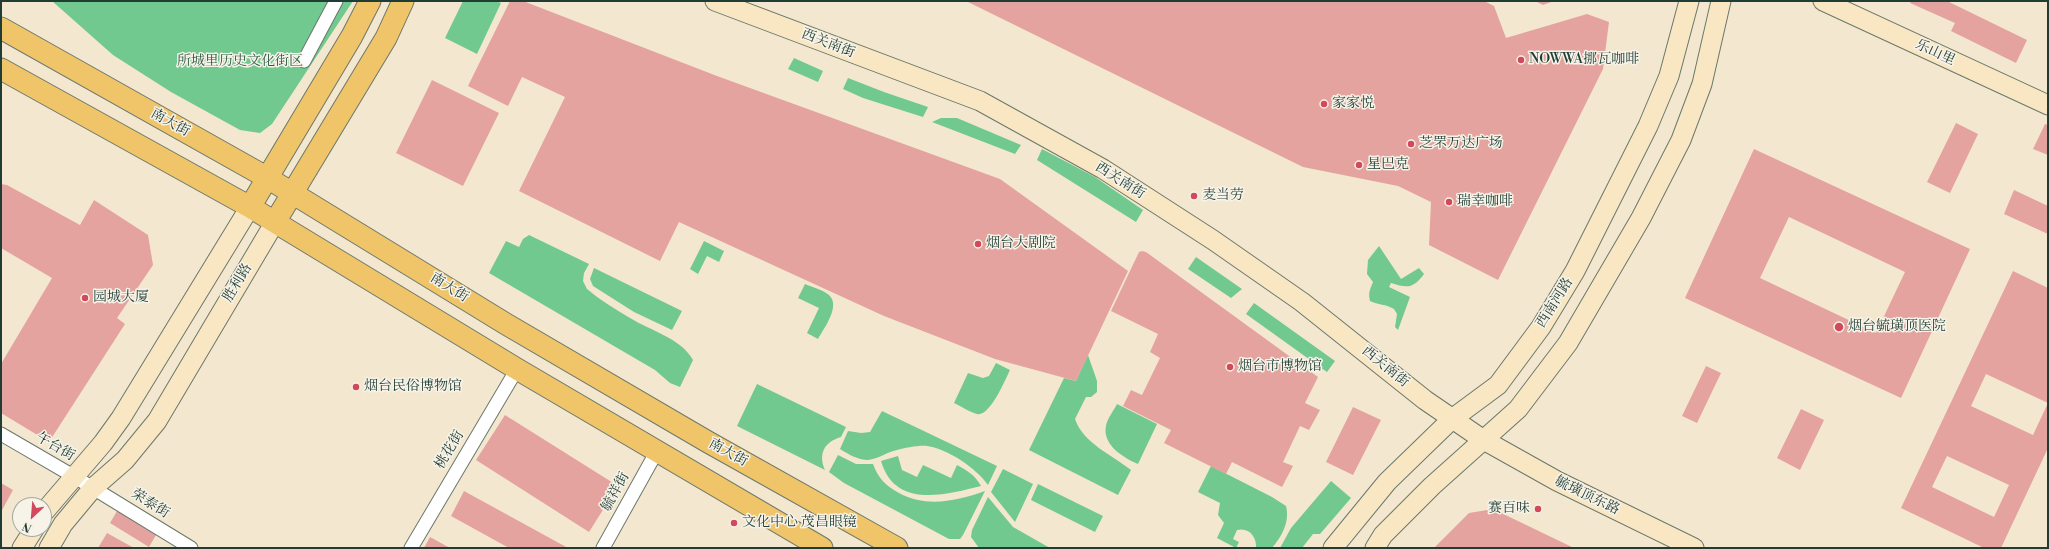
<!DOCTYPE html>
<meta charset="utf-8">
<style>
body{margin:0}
#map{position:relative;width:2049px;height:549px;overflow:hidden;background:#f4e7d0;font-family:"Libre Bodoni",serif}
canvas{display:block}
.frame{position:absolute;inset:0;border:2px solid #1f3d34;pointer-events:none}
.north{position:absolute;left:12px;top:497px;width:40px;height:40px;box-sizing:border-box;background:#f7f3e8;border:1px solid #a1aaa0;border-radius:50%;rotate:206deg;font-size:11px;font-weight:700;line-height:16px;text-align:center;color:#1f3d34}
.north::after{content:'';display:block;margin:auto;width:14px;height:18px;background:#d1495b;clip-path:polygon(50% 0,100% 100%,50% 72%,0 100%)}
</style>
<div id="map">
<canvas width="2049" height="549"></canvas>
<div class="frame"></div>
<div class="north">N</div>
</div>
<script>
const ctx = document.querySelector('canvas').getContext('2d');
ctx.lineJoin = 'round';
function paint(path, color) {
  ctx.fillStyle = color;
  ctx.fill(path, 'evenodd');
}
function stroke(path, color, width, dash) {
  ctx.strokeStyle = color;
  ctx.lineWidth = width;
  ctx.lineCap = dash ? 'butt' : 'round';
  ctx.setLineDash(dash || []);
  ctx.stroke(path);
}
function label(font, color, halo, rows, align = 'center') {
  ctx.font = font + ' "Libre Bodoni","Noto Serif SC",serif';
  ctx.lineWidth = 3;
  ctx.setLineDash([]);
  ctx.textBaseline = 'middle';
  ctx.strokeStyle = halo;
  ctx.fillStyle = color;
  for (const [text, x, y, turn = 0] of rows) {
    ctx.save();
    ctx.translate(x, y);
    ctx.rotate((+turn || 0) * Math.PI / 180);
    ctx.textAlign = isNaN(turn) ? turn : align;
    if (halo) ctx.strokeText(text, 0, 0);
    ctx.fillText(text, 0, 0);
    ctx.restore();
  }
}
paint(new Path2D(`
 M52 1H353L272 124 260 133 240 130 171 92 113 55Z
 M463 1H496L501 3 477 54 445 38Z
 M794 58 823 71 818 82 788 69Z
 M848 78 884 92 928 107 923 117 863 98 843 89Z
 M941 118H957L1021 145 1015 154 932 122Z
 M1042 149 1095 177 1143 210 1136 222 1037 160Z
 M529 235 589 264 584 273 583 281 587 289C600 300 615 309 630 318 651 331 681 338 693 360L680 387 670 383 655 370 489 273 506 241 519 247 523 239Z
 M704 241 724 251 719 262 707 256 698 274 690 269Z
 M1379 246 1401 279 1419 268 1424 274C1413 289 1407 288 1391 283L1389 287 1410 297 1398 330 1395 327 1397 314 1394 309C1386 304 1378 305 1370 301 1368 292 1370 290 1373 282L1367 274 1368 260Z
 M1196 257 1242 289 1231 298 1188 269Z
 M594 268 682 311 672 330 634 312 593 286 590 279Z
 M805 284C812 287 823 290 829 295 841 306 824 328 818 339L807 333 819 308 798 298Z
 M1254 303 1335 361 1327 372 1246 314Z
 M1088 355 1097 381V392L1091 397H1086L1075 419C1083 443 1112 455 1131 470L1118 495 1029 450 1064 378 1076 381Z
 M996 363 1010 370C1005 380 990 417 977 414 969 412 961 406 954 403L968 373 983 378 989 376Z
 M757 384 846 427 841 437C824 442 818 454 825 470L737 426Z
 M1117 404 1157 424 1138 464C1124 458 1102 445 1106 426 1107 419 1114 410 1117 404Z
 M882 411 997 466 988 485C976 468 948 449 927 446 919 445 905 448 897 450 887 452 878 459 868 460 858 460 848 454 840 449L848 431 861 433 870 432Z
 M838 455 856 464H873C878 478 886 486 899 493 927 508 956 501 985 491L963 535 960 539H949L844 483 829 472Z
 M898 456 902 470 917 477 923 465 951 478 957 465C968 471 975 475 981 486 945 495 895 509 881 461Z
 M1211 466 1272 497 1286 506C1290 522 1282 536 1272 548H1256C1257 537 1249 527 1237 530L1233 539 1239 542 1236 548 1217 538 1224 523 1218 515 1220 503 1198 492Z
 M1003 469 1033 484 1015 522 991 492Z
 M1331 481 1351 498 1320 534H1313L1302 548H1280L1291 528Z
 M1038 484 1103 516 1095 532 1031 500Z
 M988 497 1013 527 1050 548H979L971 537 972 530Z`), '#71c98f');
paint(new Path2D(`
 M510 1H523L717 76 1000 179 1128 271 1076 381 995 359 884 316 679 222 660 261 519 191 565 97 522 77 508 106 468 86Z
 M966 1H1484L1494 6 1506 38 1587 14 1609 22 1603 69 1498 280 1429 245 1431 202 1398 186 1303 167Z
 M1535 1H1554L1543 5Z
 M1911 1H1947L2027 40 2016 63 1951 31 1955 23 1910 3Z
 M432 80 499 113 463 186 396 153Z
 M1956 123 1978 134 1950 193 1927 182Z
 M2045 124 2048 125V155L2033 149Z
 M1754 149 1970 249 1901 398 1685 298ZM1789 217 1905 272 1876 333 1760 278Z
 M1 184 7 185 80 225 94 200 148 235 153 265 117 318 125 324 49 442 1 413V364L52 278 1 248Z
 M2014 190 2048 206V234L2004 214Z
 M1142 251 1146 252 1318 377 1305 403 1320 410 1309 430 1300 426 1283 462 1293 466 1282 487 1232 462 1226 474 1164 443 1171 430 1123 406 1131 390 1142 395 1160 358 1150 352 1158 334 1111 311 1139 252Z
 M2013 271 2048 288V403L1986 374 1971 406 2033 435 2048 403V448L2001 548H1984L1901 508ZM1947 456 2009 485 1994 517 1932 487Z
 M1706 366 1721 373 1697 423 1682 416Z
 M1353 407 1381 420 1353 475 1326 462Z
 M1801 409 1824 420 1800 470 1777 458Z
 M505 415 618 486 589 532 476 460Z
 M1 483 13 490 1 512Z
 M464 491 568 548H509L451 516Z
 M1493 509 1574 548H1434L1469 513Z
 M117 511 156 535 149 547 110 523Z
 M107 533 134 548H98Z
 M430 537 450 548H424Z`), '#e4a39e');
const street = new Path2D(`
 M304 61 336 1
 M1 434 75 477 191 548
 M411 548 517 369
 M603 548 657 451`);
const secondary = new Path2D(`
 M715 1 980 101 1103 169 1213 240 1302 302 1425 400 1482 439 1557 481 1694 548
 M1823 1 2048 105
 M44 512 103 443 121 418 250 207
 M22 548 34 529
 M49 548 63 524 93 488 125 460 157 421 275 222
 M1333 548 1387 482 1452 419 1498 385 1541 327 1575 271 1648 126 1669 76 1689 1
 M1375 548 1383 535 1432 486 1518 409 1568 343 1641 218 1681 140 1702 84 1721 1`);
const primary = new Path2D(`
 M1 28 266 177 506 324 708 442 897 548
 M1 69 250 207 517 369 822 548
 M250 207 352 36 370 1
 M275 222 386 38 403 1`);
stroke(street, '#6a786b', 15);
stroke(secondary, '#6a786b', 21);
stroke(primary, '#6a786b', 23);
stroke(street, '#fff', 13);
stroke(secondary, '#f9e7c3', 19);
stroke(primary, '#f0c469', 21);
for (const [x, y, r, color] of [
 [1521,60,4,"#d1495b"],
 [1324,104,4,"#d1495b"],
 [1411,144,4,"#d1495b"],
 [1359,165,4,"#d1495b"],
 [1194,196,4,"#d1495b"],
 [1449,202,4,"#d1495b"],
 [978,244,4,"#d1495b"],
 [85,298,4,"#d1495b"],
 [1839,327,5,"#d1495b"],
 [1230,367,4,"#d1495b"],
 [356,387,4,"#d1495b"],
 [1538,509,4,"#d1495b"],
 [734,523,4,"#d1495b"]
]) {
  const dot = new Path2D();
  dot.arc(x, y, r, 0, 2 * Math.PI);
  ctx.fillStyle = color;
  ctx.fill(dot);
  stroke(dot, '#f7f3e8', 1.5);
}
label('14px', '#1f3d34', '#f7f3e8', [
 ["西关南街",828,44,21],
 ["乐山里",1935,53,25],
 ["南大街",170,123,29],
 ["西关南街",1120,181,32],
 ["胜利路",238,283,-59],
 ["南大街",449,288,32],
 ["西南河路",1555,303,-58],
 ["西关南街",1385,367,39],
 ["午台街",55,447,30],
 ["桃花街",450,450,-59],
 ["南大街",728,453,29],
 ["毓祥街",616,492,-61],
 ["毓璜顶东路",1587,496,26],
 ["荣泰街",150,504,32]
]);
label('14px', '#1f3d34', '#f7f3e8', [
 ["NOWWA挪瓦咖啡",1529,60],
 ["家家悦",1332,104],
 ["芝罘万达广场",1419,144],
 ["星巴克",1367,165],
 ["麦当劳",1202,196],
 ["瑞幸咖啡",1457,202],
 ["烟台大剧院",986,244],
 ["园城大厦",93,298],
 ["烟台毓璜顶医院",1848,327],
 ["烟台市博物馆",1238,367],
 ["烟台民俗博物馆",364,387],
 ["赛百味",1530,509,"right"],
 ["文化中心 茂昌眼镜",742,523]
], 'left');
label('14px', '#2f5946', '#f7f3e8', [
 ["所城里历史文化街区",240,62]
]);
</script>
